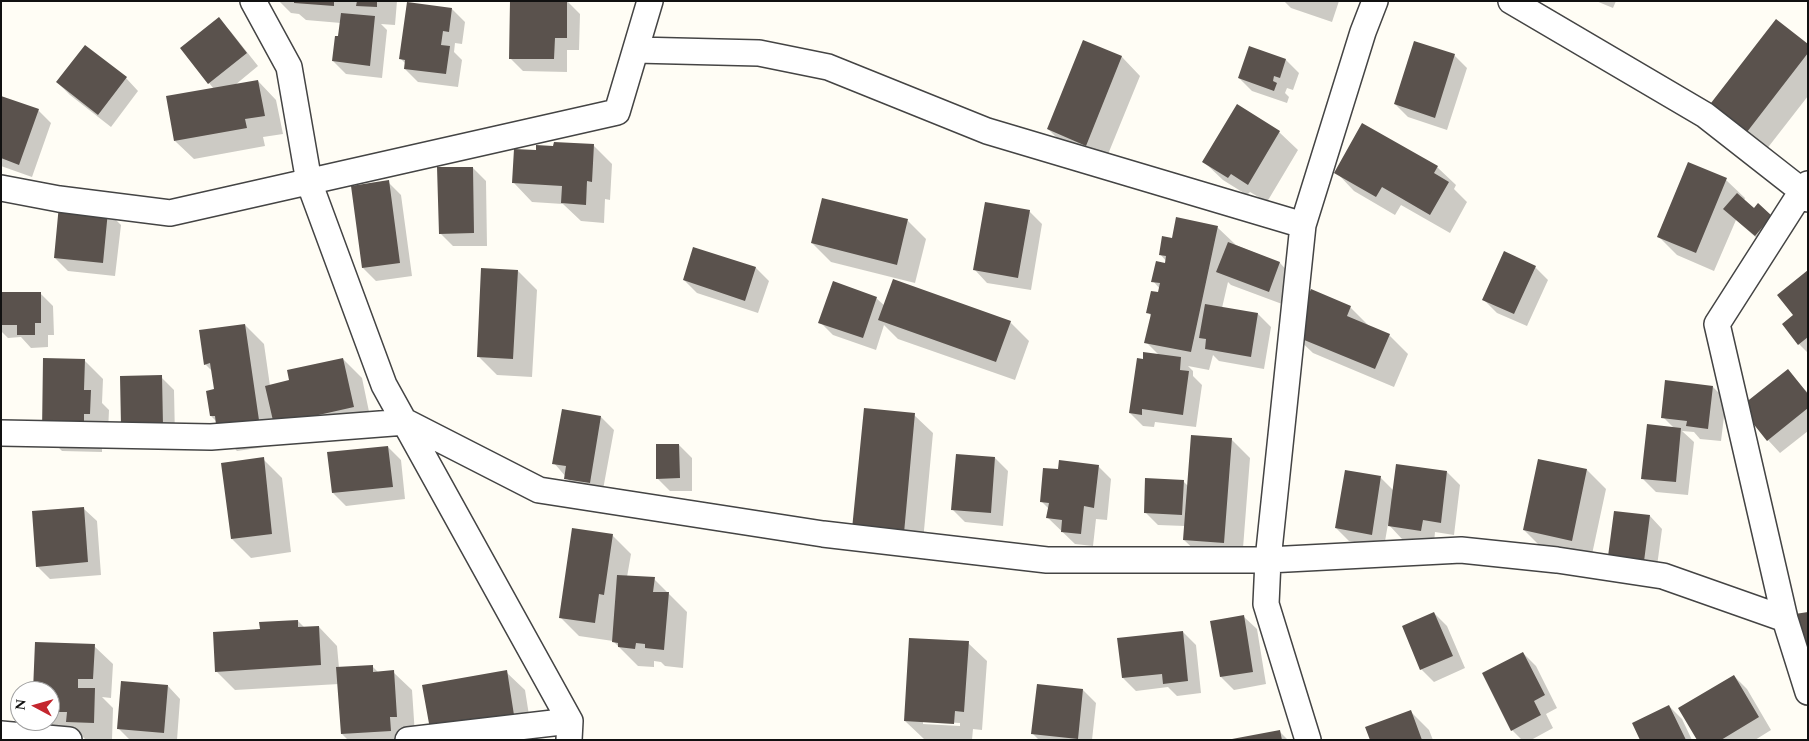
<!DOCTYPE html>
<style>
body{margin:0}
#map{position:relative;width:1809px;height:741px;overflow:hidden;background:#fffdf5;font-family:Spectral,serif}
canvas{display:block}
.frame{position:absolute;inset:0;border:2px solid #111;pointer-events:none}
.north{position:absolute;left:10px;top:681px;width:50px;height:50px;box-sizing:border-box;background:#fff;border:1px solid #a0a0a0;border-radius:50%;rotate:276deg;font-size:14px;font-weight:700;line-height:20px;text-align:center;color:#111}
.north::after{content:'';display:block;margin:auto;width:18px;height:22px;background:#c4262e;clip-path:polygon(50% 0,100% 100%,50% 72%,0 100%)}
</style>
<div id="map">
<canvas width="1809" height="741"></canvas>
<div class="frame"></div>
<div class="north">N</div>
</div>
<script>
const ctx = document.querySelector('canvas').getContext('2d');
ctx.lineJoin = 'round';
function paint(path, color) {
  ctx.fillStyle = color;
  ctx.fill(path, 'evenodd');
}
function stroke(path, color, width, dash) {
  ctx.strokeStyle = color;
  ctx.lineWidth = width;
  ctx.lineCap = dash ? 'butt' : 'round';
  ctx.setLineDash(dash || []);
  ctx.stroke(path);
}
paint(new Path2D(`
 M279 1H397L395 25 381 24 387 30 382 78 346 74 333 61 341 23 306 20 299 14 291 13Z
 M567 1 580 14 579 50H567V72L523 71 510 58Z
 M1284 1H1339L1332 22 1291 8Z
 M1596 1H1616L1613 8Z
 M452 9 465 22 462 44 455 43 454 52 462 60 458 87 418 82 405 69 406 64 401 59Z
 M219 19 231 32 258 66 235 85 258 81 276 100 283 134 263 137 265 146 194 159 175 141 214 89 209 83Z
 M1084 42 1122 57 1140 76 1104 164 1067 148 1048 129Z
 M1808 45V96L1766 150 1731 122 1713 103Z
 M1250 47 1286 60 1299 73 1293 90 1287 88 1285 93 1289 97 1287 103 1252 91 1239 78Z
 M1454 55 1467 68 1447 130 1408 117 1395 104Z
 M126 78 138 91 111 127 70 95 57 82Z
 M1 97 38 110 51 123 32 177 1 166Z
 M1279 132 1298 150 1267 202 1250 192 1247 195 1223 180 1204 162Z
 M593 145 612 164 610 200 605 199 604 223 581 221 563 204 532 202 514 183 537 152 554 147Z
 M1688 164 1726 180 1745 198 1744 201 1784 229 1768 248 1736 220 1714 271 1677 255 1658 236Z
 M1437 167 1456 185 1454 189 1467 202 1450 233 1401 205 1395 215 1354 191 1336 172Z
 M473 168 486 181 487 246H453L440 233Z
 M388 182 401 195 412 276 376 281 363 268Z
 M1029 211 1042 224 1031 290 987 283 975 270Z
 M108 212 121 225 115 276 68 271 55 258Z
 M907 220 926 239 915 283 831 262 812 243Z
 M1217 227 1236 245 1280 263 1292 276 1282 304 1231 285 1228 282 1222 308 1258 314 1271 327 1264 369 1219 361 1213 355 1209 370 1188 366 1193 371V376L1202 385 1196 427 1155 422 1154 427 1143 426 1130 413 1144 360 1159 355 1146 342 1151 316 1148 312 1159 294 1160 289 1153 281 1166 264V261L1160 254 1173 240Z
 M694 248 756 268 769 281 758 313 697 293 684 280Z
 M1535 267 1548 280 1527 326 1497 313 1484 300Z
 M518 271 537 290 532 377 497 375 478 356Z
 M1808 272V353L1799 344 1795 315Z
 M1 293H40L53 306 54 335H48V347L31 348 21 337 8 338 1 331Z
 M876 298 885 306 1010 322 1029 341 1015 380 898 339 884 325 876 350 833 335 820 322Z
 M1350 307 1369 326 1389 335 1408 354 1394 387 1313 353 1294 335Z
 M245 325 264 344 270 386 291 381 343 359 362 378 372 426 275 424 278 445 237 451 219 432 217 422 211 416 216 390 213 372 205 364Z
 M84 360 103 379 102 403 109 410 108 432H102V452L62 451 43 432Z
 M1787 370 1808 393V431L1780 453 1768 440Z
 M161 377 174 390 175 438 135 439Z
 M1713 387 1726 400 1721 441 1700 439 1694 432 1682 431 1694 442 1688 495 1656 492 1643 479 1674 428 1663 417Z
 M914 415 933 433 922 552 872 547Z
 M601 417 614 430 602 495 578 491 554 463Z
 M1231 439 1250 458 1242 561 1203 558 1184 540 1185 526 1158 525 1145 512 1183 481 1188 486Z
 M679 445 692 458V491H670L657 478Z
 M388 447 401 460 405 499 346 506 333 493 328 453Z
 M995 458 1008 471 1003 526 965 522 953 510Z
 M263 459 282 478 291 552 251 558 232 539Z
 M1539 460 1587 470 1606 489 1591 559 1543 549 1524 530Z
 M1098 466 1111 479 1107 520 1096 519 1093 546 1075 544 1048 518 1049 509 1041 501 1059 471Z
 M1447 472 1460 485 1454 535 1435 532 1434 543 1402 539 1388 524 1384 547 1349 541 1336 528 1381 478 1394 491Z
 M84 509 97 521 101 575 50 579 37 566Z
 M1616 512 1650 516 1662 529 1655 581Z
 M612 535 631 554 627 577 654 579 687 612 683 668 665 666 661 662 654 661V667L638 666 613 641 579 636 560 617Z
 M1434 613 1447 626 1465 668 1434 682 1421 669Z
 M1244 617 1257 629 1266 684 1234 690 1221 677Z
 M298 621 305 628 319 627 337 646 339 668 372 666 379 673 393 672 412 690 415 735 408 740H348L342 734 339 684 235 690 216 671 261 630Z
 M1183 632 1196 645 1201 693 1177 696 1168 687 1136 691 1123 678 1119 639Z
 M968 643 987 661 982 730 973 729 972 740 924 739 905 721ZM923 721 960 723V726L923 724Z
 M94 646 113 664 111 698 102 697 113 708 112 740H86L76 730 52 735 38 721H50V691H35Z
 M1523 653 1536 666 1557 708 1546 714 1553 728 1531 740H1522L1512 730Z
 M506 672 525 690 532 734 431 729Z
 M1734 676 1747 689 1771 730 1755 740H1698Z
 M1038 685 1083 690 1096 703 1092 740H1039L1033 734Z
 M168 686 180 699 177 740H130L118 728Z
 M1669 706 1682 719 1692 740H1641Z
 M1410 711 1429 730 1433 740H1371Z
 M1280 732 1288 740H1233Z`), '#0003');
paint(new Path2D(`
 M294 1H334V6L294 3Z
 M357 1H377V7L356 6Z
 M510 1H567V38H555L554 59H509Z
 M407 2 452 8 449 32 443 31 441 45 450 46 446 74 404 69 405 60 399 59Z
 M341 13 375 16 370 66 332 61 335 36H338Z
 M219 17 247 53 208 84 180 48Z
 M1776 19 1808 44V53L1747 132 1711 103Z
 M1083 40 1122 56 1086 146 1047 129Z
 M1414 41 1455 54 1435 118 1394 104Z
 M85 45 127 77 98 115 56 82Z
 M1249 46 1286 59 1280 78 1274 76 1273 81 1277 83 1274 91 1238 78Z
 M258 80 265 116 245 119 247 128 174 141 166 96Z
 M1 96 39 109 19 165 1 158Z
 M1237 104 1280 131 1248 185 1231 174 1228 178 1202 162Z
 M1362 123 1438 166 1434 173 1449 182 1430 215 1382 187 1376 197 1334 173Z
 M554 142 594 144 592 182 587 181 586 205 561 203 562 186 512 183 514 149 536 150V145L553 146Z
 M1688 162 1727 178 1696 253 1657 237Z
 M437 167H473L474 233 439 234Z
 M389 180 400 263 362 268 351 186Z
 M1737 193 1754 208 1758 203 1772 216 1755 236 1723 209Z
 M822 198 908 219 897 265 811 243Z
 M985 202 1030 210 1018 278 973 270Z
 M59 205 108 211 103 263 54 258Z
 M1176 217 1218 226 1191 352 1144 343 1151 314 1146 313 1151 291 1158 292 1160 283 1151 282 1156 261 1165 263 1166 256 1159 255 1162 236 1172 238Z
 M1228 242 1280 262 1269 292 1216 272Z
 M693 247 756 267 745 301 683 280Z
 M1504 251 1536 266 1514 314 1482 300Z
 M481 268 518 270 513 359 477 357Z
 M1808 270V337L1798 345 1782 324 1793 315 1777 295Z
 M893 279 1011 321 996 362 878 320Z
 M833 281 877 297 863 338 818 323Z
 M1311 289 1351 306 1347 316 1390 334 1375 369 1292 335Z
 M1 292H41V323H35V335H17V325H1Z
 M1205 304 1258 313 1251 357 1205 349 1206 339 1199 338Z
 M245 324 260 427 217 433 215 416H210L206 391 214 389 210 363 204 365 199 330Z
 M1143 352 1181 357 1180 370 1189 371 1183 415 1142 409V415L1129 413 1137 358 1143 359Z
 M43 358 85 359 84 390H91L90 414H84V433L42 432Z
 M343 358 354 407 274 425 265 386 289 380 287 370Z
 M1788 369 1808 394V408L1767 441 1740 407Z
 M162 375 163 426H121L120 376Z
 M1665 380 1713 386 1708 429 1686 426 1687 421 1661 418Z
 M864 408 915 413 904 533 852 529Z
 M562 409 601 416 590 483 564 479 566 466 552 464Z
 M1647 424 1681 428 1676 482 1641 479Z
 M1191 435 1232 438 1224 543 1183 540Z
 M656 444H679L680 478 656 479Z
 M388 446 393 487 332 493 327 452Z
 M956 454 995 457 991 513 951 510Z
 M264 457 272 534 231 539 221 463Z
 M1538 459 1587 469 1572 541 1523 530Z
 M1059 460 1099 465 1094 508 1084 506 1081 534 1061 532 1062 520 1046 518 1049 503 1040 502 1043 468 1058 469Z
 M1396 464 1447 471 1441 523 1423 520 1421 531 1388 526Z
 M1345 470 1381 476 1372 535 1335 528Z
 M1145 478 1184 480 1182 515 1144 513Z
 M84 507 88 562 36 567 32 511Z
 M1614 511 1650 515 1643 569 1607 564Z
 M572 528 613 534 604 595 599 594 595 623 559 618Z
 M617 575 655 577 653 592H669L664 650 645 648V644L636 643 635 649 618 647V643L612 642Z
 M1434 612 1453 656 1420 670 1402 626Z
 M1808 612V662L1795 614Z
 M1244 615 1253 672 1220 677 1210 621Z
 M298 620V627L319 626 321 665 215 672 213 632 260 629 259 622Z
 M1183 631 1188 681 1163 684 1162 674 1122 678 1117 638Z
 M909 638 969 641 964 712 955 711 954 724 904 721Z
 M35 642 95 644 93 679H78V688H95L94 723 66 722 67 712H55V718H50V691H33Z
 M1523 652 1545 695 1534 701 1541 715 1511 731 1482 673Z
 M373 665V672L394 670 397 717H390L391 731 341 734 336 667Z
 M507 670 514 715 430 729 422 685Z
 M1734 675 1759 717 1721 740H1697L1678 708Z
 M121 681 168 685 164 733 117 729Z
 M1037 684 1083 689 1078 739 1031 734Z
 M1669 705 1686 740H1640L1632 723Z
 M1411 710 1422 740H1370L1365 727Z
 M1280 730 1282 740H1232V739Z`), '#5a524d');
const street = new Path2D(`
 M253 1 289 67 309 182 384 385 570 721 569 740
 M1511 1 1705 115 1802 191 1808 199
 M636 50 759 53 828 67 987 131 1303 225
 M1808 184 1802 191 1717 324 1785 619 1808 692
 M1 188 59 199 170 213 617 112 650 1
 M1 433 211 437 406 422 539 490 823 534 1047 560H1268L1461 550 1557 560 1663 576 1785 619
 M1 734 69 740
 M408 740 570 721
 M1308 740 1266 604 1268 560 1303 225 1363 32 1375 1`);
stroke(street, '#444', 28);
stroke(street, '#fff', 25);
</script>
